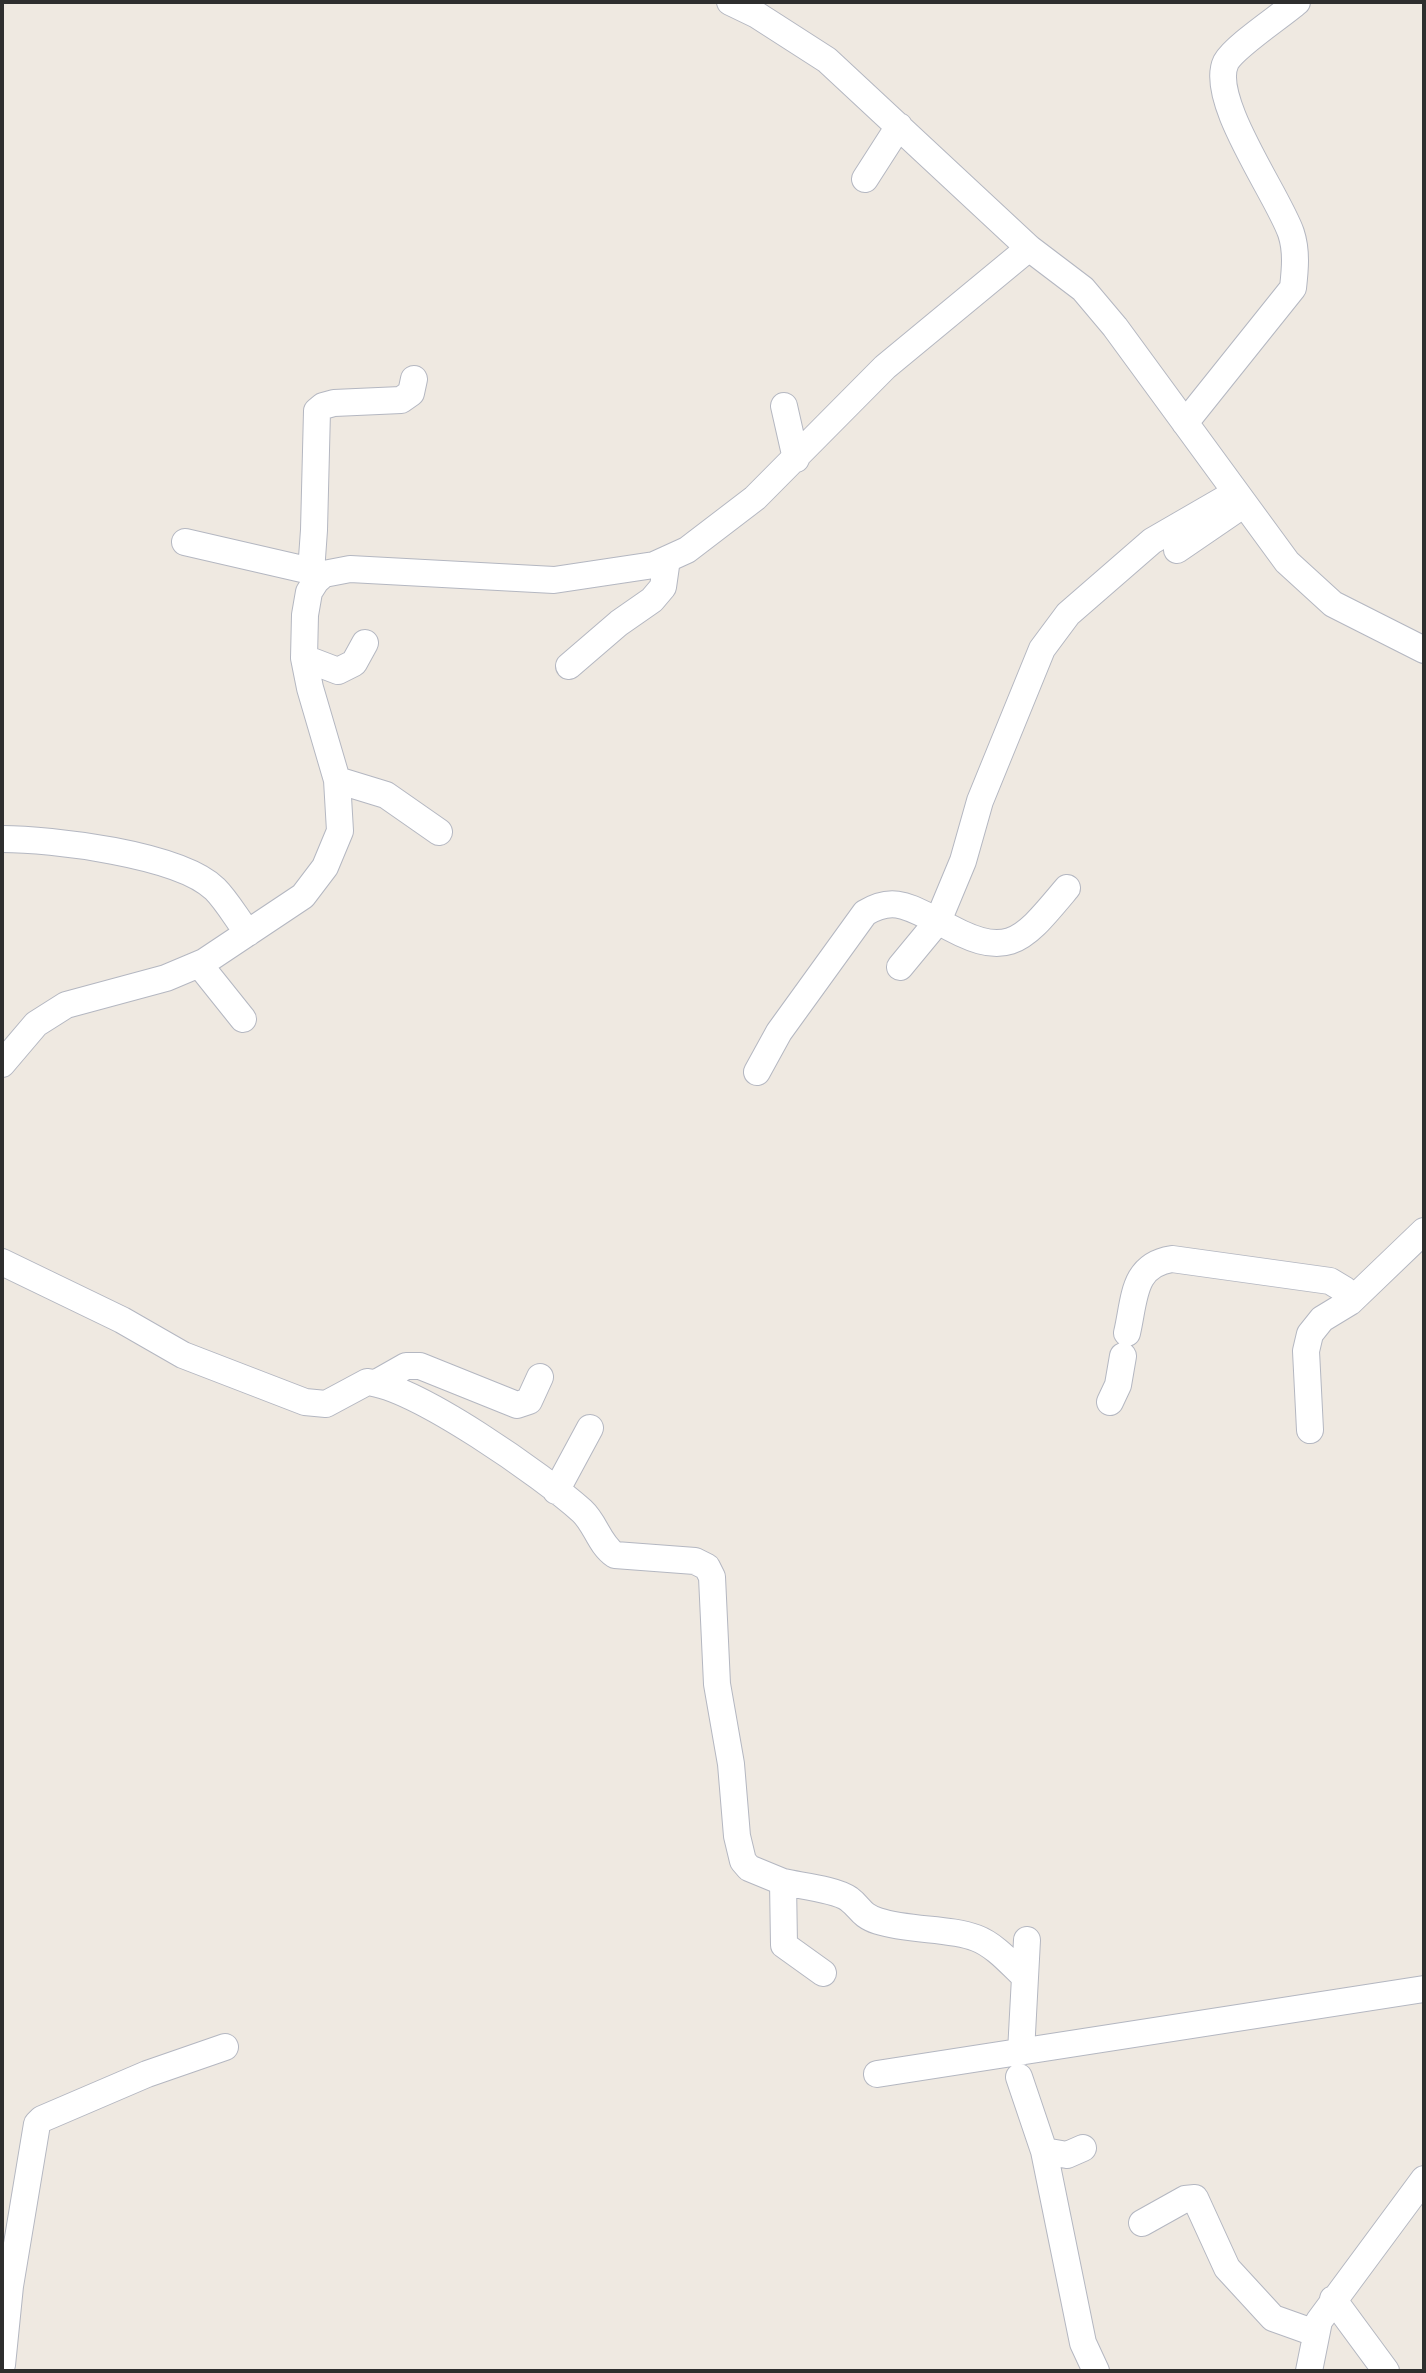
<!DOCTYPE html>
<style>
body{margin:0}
#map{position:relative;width:1426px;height:2373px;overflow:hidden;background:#efe9e1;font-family:Manrope,sans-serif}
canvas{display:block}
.frame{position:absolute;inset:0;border:4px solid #2e2e2e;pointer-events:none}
</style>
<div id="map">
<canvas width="1426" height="2373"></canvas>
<div class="frame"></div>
</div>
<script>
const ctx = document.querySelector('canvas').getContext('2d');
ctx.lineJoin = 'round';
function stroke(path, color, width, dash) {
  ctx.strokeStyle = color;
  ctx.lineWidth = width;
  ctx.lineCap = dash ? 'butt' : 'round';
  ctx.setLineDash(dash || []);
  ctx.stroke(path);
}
const minor = new Path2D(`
 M730 2 757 15 827 60 1029 248 1083 289 1115 327 1287 562 1333 604 1424 650
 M865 179 899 126
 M784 406 796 459
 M1185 423 1293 288C1295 270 1297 251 1291 233 1278 195 1208 99 1226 62 1235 46 1281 16 1297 2
 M185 542 324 574
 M1177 550 1234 511
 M311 572 314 530 317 411 323 406 334 403 401 400 411 393 414 379
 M304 658 338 671 354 663 365 643
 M569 666 619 623 652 600 663 587 667 559
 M337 780 386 795 439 832
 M2 839C51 839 179 854 215 889 227 901 237 919 248 933
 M199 964 243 1019
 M900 967 938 921C1008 962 1021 943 1067 888
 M2 1064 36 1024 66 1005 166 978 204 962 303 896 325 867 340 831 337 780 310 688 304 658 305 615 309 592 316 581 324 574 350 569 554 580 654 565 687 550 755 498 885 367 1029 248
 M757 1072 779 1032 865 913C894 895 910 908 938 921L963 861 980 801 1042 649 1068 614 1152 541 1235 493
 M2 1262 122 1320 183 1355 305 1402 326 1404 367 1382C417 1387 543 1476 582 1511 596 1524 599 1544 615 1555L695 1561 707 1567 712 1577 717 1684 731 1764 737 1836 743 1861 749 1868 783 1882 784 1945 823 1973
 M1127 1333C1135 1299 1132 1265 1172 1259L1330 1281 1345 1290 1350 1302
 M376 1383 406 1366H420L517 1405 529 1401 540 1377
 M1110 1402 1118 1385 1123 1356
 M1310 1430 1306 1351 1310 1334 1322 1319 1350 1302 1424 1231
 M556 1491 590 1428
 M783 1882C800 1886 835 1889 849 1899 861 1908 860 1915 878 1921 909 1931 950 1928 976 1938 995 1945 1011 1964 1025 1977
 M1021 2052 1027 1940
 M877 2074 1424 1989
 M1019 2077 1044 2151 1067 2155 1083 2148
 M1044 2151 1083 2343 1096 2371
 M1142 2223 1185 2199 1195 2198 1227 2268 1273 2318 1315 2333
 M1333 2299 1386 2371
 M2 2365 10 2286 37 2124 42 2119 147 2074 225 2047
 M1309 2371 1319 2321 1424 2179`);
stroke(minor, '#b4b7c1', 28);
stroke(minor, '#fff', 26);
</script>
